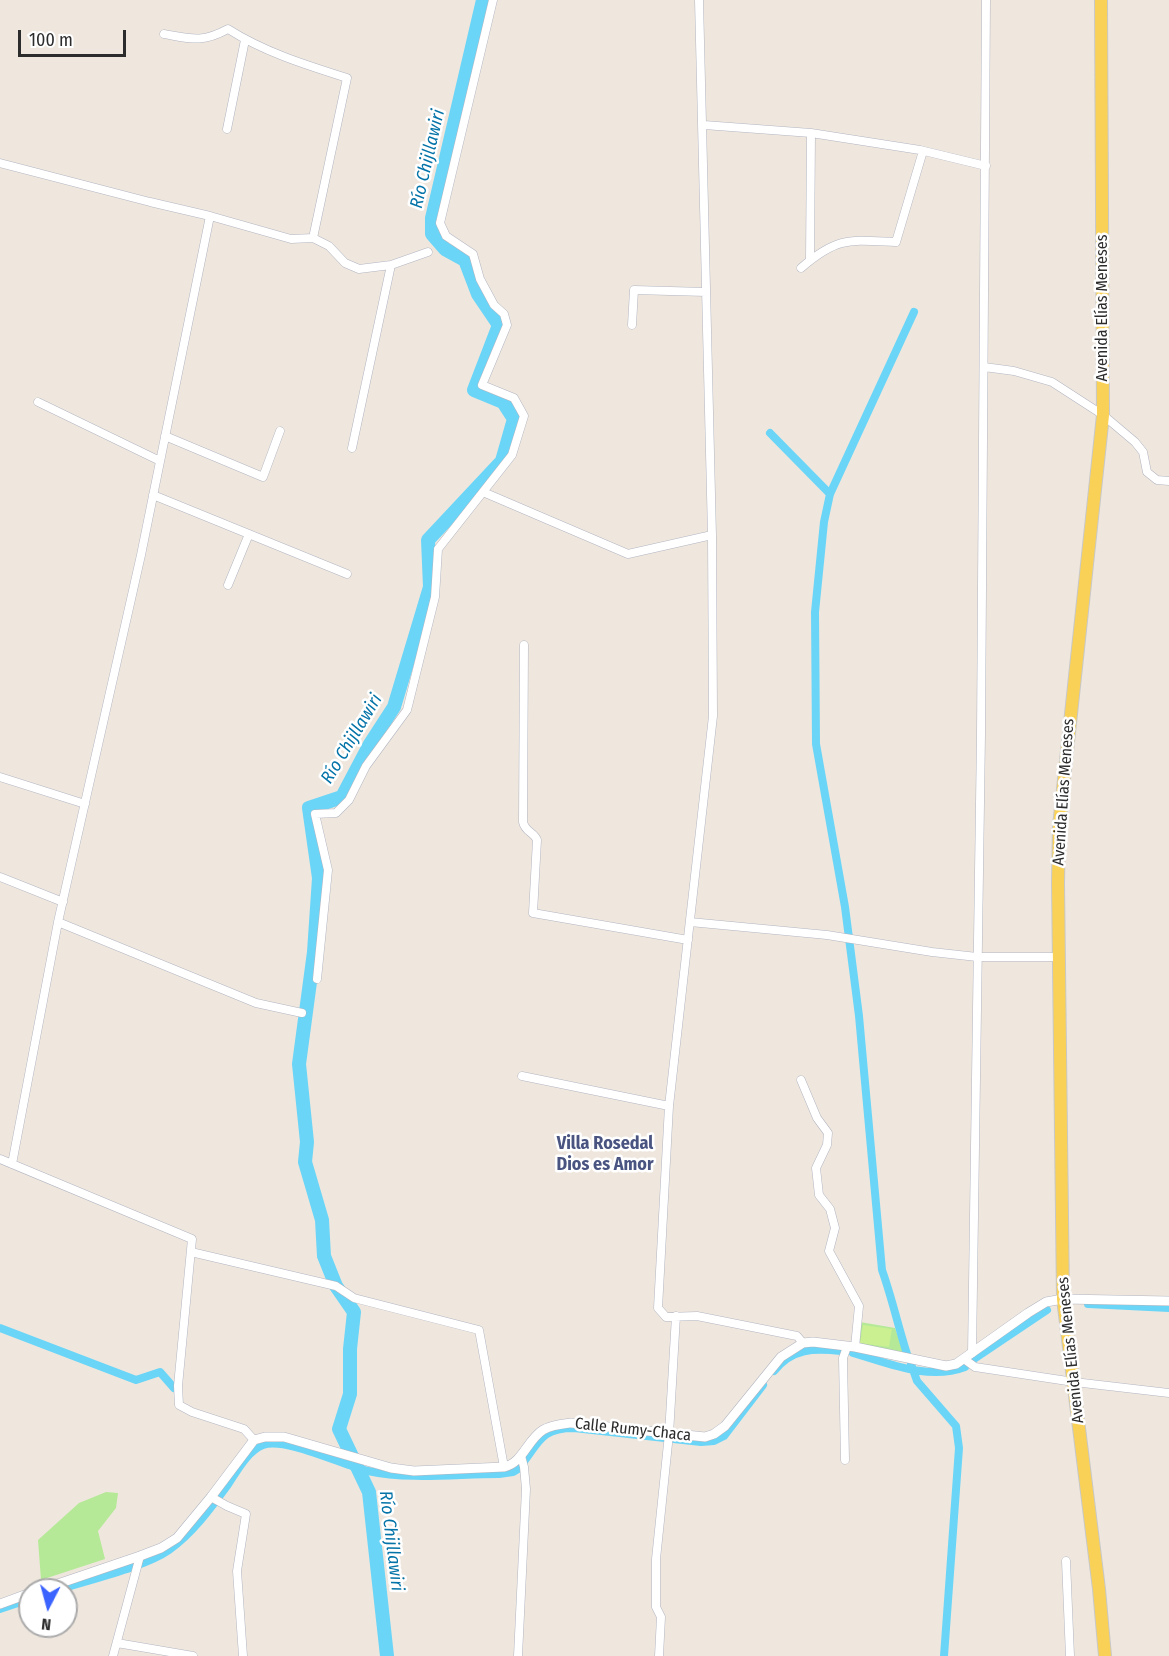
<!DOCTYPE html>
<meta charset="utf-8">
<style>
body{margin:0}
#map{position:relative;width:1169px;height:1656px;overflow:hidden;background:#efe7de;font-family:"Fira Sans Condensed",sans-serif}
canvas{display:block}
.north{position:absolute;left:18px;top:1578px;width:60px;height:60px;box-sizing:border-box;background:#fff;border:2px solid #ababab;border-radius:50%;rotate:186deg;font-size:16px;font-weight:700;line-height:24px;text-align:center;color:#2c2c2c}
.north::after{content:'';display:block;margin:auto;width:21px;height:27px;background:#3b63ff;clip-path:polygon(50% 0,100% 100%,50% 72%,0 100%)}
.scale{position:absolute;left:18px;top:30px;width:108px;height:27px;box-sizing:border-box;border:3px solid #2c2c2c;border-top:0;padding-left:8px;font-size:18px;line-height:21px;white-space:nowrap;color:#2c2c2c;-webkit-text-stroke:4px #fff;paint-order:stroke}
</style>
<div id="map">
<canvas width="1169" height="1656"></canvas>
<div class="north">N</div>
<div class="scale">100 m</div>
</div>
<script>
const ctx = document.querySelector('canvas').getContext('2d');
ctx.lineJoin = 'round';
function paint(path, color) {
  ctx.fillStyle = color;
  ctx.fill(path, 'evenodd');
}
function stroke(path, color, width, dash) {
  ctx.strokeStyle = color;
  ctx.lineWidth = width;
  ctx.lineCap = dash ? 'butt' : 'round';
  ctx.setLineDash(dash || []);
  ctx.stroke(path);
}
function label(font, color, halo, rows, align = 'center') {
  ctx.font = font + ' "Fira Sans Condensed",sans-serif';
  ctx.lineWidth = 5;
  ctx.setLineDash([]);
  ctx.textBaseline = 'middle';
  ctx.strokeStyle = halo;
  ctx.fillStyle = color;
  for (const [text, x, y, turn = 0] of rows) {
    ctx.save();
    ctx.translate(x, y);
    ctx.rotate((+turn || 0) * Math.PI / 180);
    ctx.textAlign = isNaN(turn) ? turn : align;
    if (halo) ctx.strokeText(text, 0, 0);
    ctx.fillText(text, 0, 0);
    ctx.restore();
  }
}
paint(new Path2D(`
 M860 1322 895 1328 904 1354 858 1345Z
 M106 1492 118 1493 116 1508 98 1531 105 1559 41 1580 38 1540 79 1503Z`), '#b5e997');
paint(new Path2D(`
 M863 1325 892 1329 889 1347 860 1343Z`), '#caf092');
stroke(new Path2D(`
 M770 433 830 494
 M1088 1304 1169 1308
 M0 1328 136 1380 160 1372 174 1388
 M853 1353C888 1363 929 1381 965 1367
 M907 1354C898 1326 892 1298 882 1270L859 1016 845 907 816 744 815 612 824 522 830 494 914 312
 M974 1359 1047 1310
 M911 1364 917 1381 956 1426 959 1448 944 1656
 M774 1371C792 1348 814 1348 841 1351
 M58 1590C88 1580 145 1567 169 1550 192 1534 211 1508 227 1486 236 1473 247 1451 263 1445 286 1437 342 1465 368 1471 410 1480 456 1474 499 1474L513 1472 518 1469C539 1445 538 1428 574 1428L701 1442 714 1441 724 1436 763 1385
 M0 1609 30 1599`), '#6bd5f7', 8);
stroke(new Path2D(`
 M387 1656 369 1492 339 1429 350 1394V1349L354 1312 336 1286 324 1256 322 1220 305 1162 307 1142 299 1064 314 952 319 878 309 808 342 797 370 744 394 707 430 587 428 540 502 461 514 419 503 402 474 390 499 325 478 294 465 260 445 249 432 234V218L483 0`), '#6bd5f7', 14);
const minor = new Path2D(`
 M699 0 712 535 713 716 669 1106 658 1308 666 1317 697 1316 797 1336 803 1343
 M164 34C192 39 202 43 228 29 264 52 306 65 347 78L313 238
 M704 125 811 133 920 150 986 166
 M227 129 245 40
 M0 163 150 202 210 216 291 239 313 238 329 246 345 263 359 269 391 265 428 252
 M810 260 811 133
 M801 268C838 236 850 240 896 242L923 151
 M632 325 634 290 706 292
 M984 367 1014 371 1052 382 1103 415 1135 442 1143 452 1147 472 1157 480 1169 481
 M38 402 160 461
 M165 436 263 477 280 431
 M352 448 391 265
 M483 492 628 554 712 535
 M153 495 347 574
 M228 585 249 534
 M524 645 523 822C525 832 534 832 537 840L533 913 688 940
 M0 777 85 804
 M0 877 63 902
 M58 922 256 1003 302 1013
 M690 922 827 935 932 952 977 957H1059
 M317 979 328 870 315 814 336 813 349 800 366 766 407 710 435 597 438 549 512 455 524 416 514 398 482 385 507 325 504 314 494 305 480 279 473 254 446 236 440 223 493 0
 M522 1076 669 1106
 M801 1080 817 1118 828 1133 827 1145 816 1168 819 1195 830 1209 835 1228 829 1251 859 1306 855 1347
 M0 1159 192 1239 178 1386 179 1405 192 1412 244 1429 254 1440
 M12 1164 58 922 141 555 210 216
 M191 1252 336 1286 354 1298 479 1330 504 1467
 M972 1353 981 734 986 0
 M964 1359 975 1367 1074 1382 1169 1393
 M845 1460 843 1358 847 1347
 M211 1497 227 1506 246 1514 237 1571 243 1656
 M1066 1561 1070 1656
 M117 1643 193 1656
 M113 1656 140 1556
 M518 1656 526 1489 524 1467 521 1456
 M659 1656 661 1617 656 1607V1559L669 1434 676 1316`);
const tertiary = new Path2D(`
 M40 1590 140 1556 161 1548 177 1538 211 1497 254 1440 265 1437H284L391 1468 414 1471 504 1467C523 1463 527 1440 543 1430 551 1425 562 1424 571 1423L705 1437 714 1434 725 1426 781 1357 803 1343 813 1342 855 1347 946 1366 956 1364 1028 1313 1046 1302 1063 1299 1169 1301
 M0 1604 30 1593`);
const primary = new Path2D(`
 M1101 0 1103 415 1059 826 1058 883 1063 1299 1099 1589 1105 1656`);
stroke(minor, '#b2b5c1', 9);
stroke(tertiary, '#b2b5c1', 10);
stroke(primary, '#c8c8c8', 14);
stroke(minor, '#fff', 8);
stroke(tertiary, '#fff', 9);
stroke(primary, '#fad157', 12);
label('16px', '#2c2c2c', '#fff', [
 ["Avenida Elías Meneses",1103,308,-90],
 ["Avenida Elías Meneses",1064,792,-86],
 ["Avenida Elías Meneses",1071,1350,-96],
 ["Calle Rumy-Chaca",633,1430,6]
]);
label('italic 18px', '#0473a8', '#fff', [
 ["Río Chijllawiri",428,159,-77],
 ["Río Chijllawiri",352,739,-59],
 ["Río Chijllawiri",391,1541,83]
]);
label('bold 18px', '#495481', '#fff', [
 ["Villa Rosedal",605,1144],
 ["Dios es Amor",605,1165]
]);
</script>
